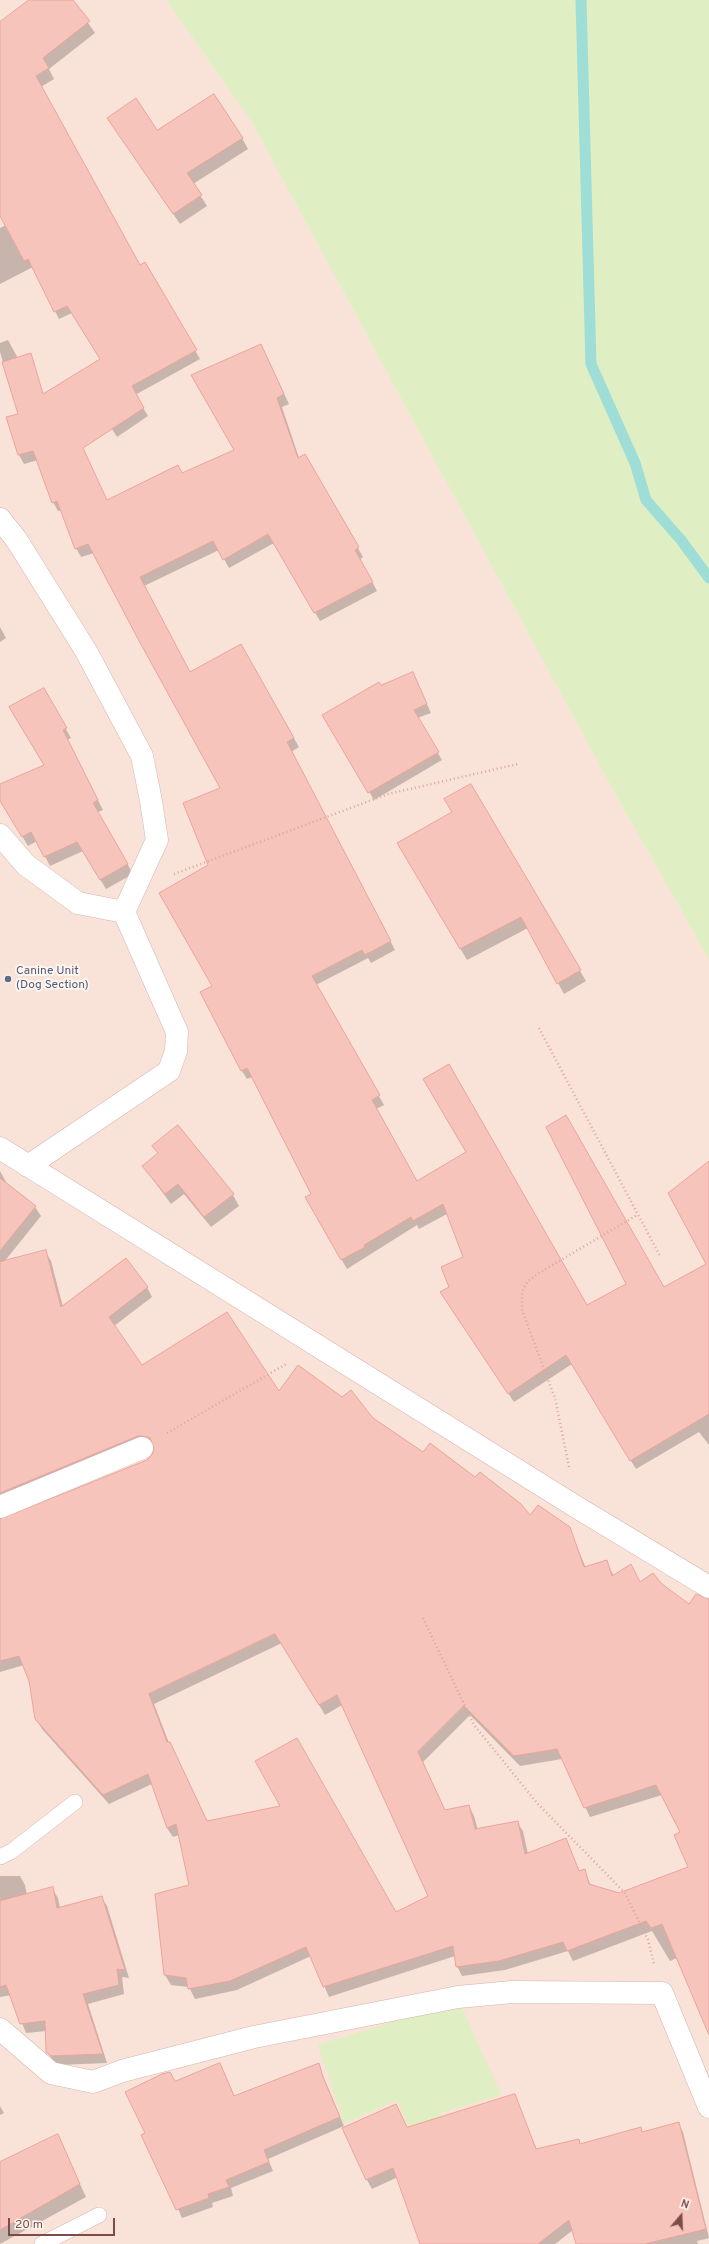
<!DOCTYPE html>
<style>
body{margin:0}
#map{position:relative;width:709px;height:2244px;overflow:hidden;background:#feefe7;font-family:Overpass,sans-serif}
canvas{display:block}
.north{position:absolute;left:661px;top:2196px;width:40px;height:40px;-webkit-text-stroke:3px #fff5f0;paint-order:stroke;rotate:19deg;font-size:11px;font-weight:700;line-height:16px;text-align:center;color:#7c4d48}
.north::after{content:'';display:block;margin:auto;width:14px;height:18px;background:#7c4d48;clip-path:polygon(50% 0,100% 100%,50% 72%,0 100%)}
.scale{position:absolute;left:8px;top:2218px;width:107px;height:18px;box-sizing:border-box;border:2px solid #7c4d48;border-top:0;padding-left:5px;font-size:12px;line-height:14px;white-space:nowrap;color:#7c4d48;-webkit-text-stroke:3px #fff5f0;paint-order:stroke}
</style>
<div id="map">
<canvas width="709" height="2244"></canvas>
<div class="north">N</div>
<div class="scale">20 m</div>
</div>
<script>
const ctx = document.querySelector('canvas').getContext('2d');
ctx.lineJoin = 'round';
function paint(path, color) {
  ctx.fillStyle = color;
  ctx.fill(path, 'evenodd');
}
function stroke(path, color, width, dash) {
  ctx.strokeStyle = color;
  ctx.lineWidth = width;
  ctx.lineCap = dash ? 'butt' : 'round';
  ctx.setLineDash(dash || []);
  ctx.stroke(path);
}
function label(font, color, halo, rows, align = 'center') {
  ctx.font = font + ' Overpass,sans-serif';
  ctx.lineWidth = 4;
  ctx.setLineDash([]);
  ctx.textBaseline = 'middle';
  ctx.strokeStyle = halo;
  ctx.fillStyle = color;
  for (const [text, x, y, turn = 0] of rows) {
    ctx.save();
    ctx.translate(x, y);
    ctx.rotate((+turn || 0) * Math.PI / 180);
    ctx.textAlign = isNaN(turn) ? turn : align;
    if (halo) ctx.strokeText(text, 0, 0);
    ctx.fillText(text, 0, 0);
    ctx.restore();
  }
}
paint(new Path2D(`
 M0 0H166L251 121 609 783 709 960V2244H0Z`), '#f9e2d8');
paint(new Path2D(`
 M166 0H709V960L609 783 251 121Z
 M459 2001 501 2095 441 2113 456 2161 424 2163 397 2100 344 2124 318 2045Z`), '#e0eec3');
paint(new Path2D(`
 M30 0H72L95 33 49 69 54 79 41 87 140 266 145 264 200 359 135 395 148 416 117 437 112 429 101 359 72 313 59 319 33 267 0 284V228L76 188 0 206V24Z
 M108 118 157 131 242 138 248 149 193 184 207 206 180 224Z
 M8 340 86 483 107 501 182 474 235 450 261 345 289 404 282 407 299 458 305 455 363 557 360 559 377 591 320 621 274 543 229 568 219 550 144 586 190 673 241 646 299 747 291 752 395 950 371 963 368 958 316 985 384 1105 376 1109 417 1182 586 1306 663 1288 709 1286V1445L699 1432 636 1469 572 1364 514 1402 446 1301 464 1257 447 1214 419 1229 417 1225 347 1269 306 1197 312 1194 252 1077 247 1079 242 1071 213 986 209 866 222 788 94 553 81 557 76 548 62 510 58 511 53 502 38 460 24 464 19 455V415L0 352V343Z
 M0 627 6 638 0 642Z
 M413 673 431 713 417 718 442 760 374 800 324 715 381 686Z
 M43 689 71 738 67 740 103 810 98 812 133 874 106 889 83 851 50 866 37 841 28 846 0 799V785L45 766Z
 M470 786 586 981 564 994 528 928 467 960 399 843 453 812Z
 M178 1127 233 1195 239 1206 211 1227 184 1194 171 1204 143 1166 158 1154 154 1146Z
 M0 1171 6 1182 5 1183 35 1207 41 1216 4 1262 45 1251 51 1261 63 1307 147 1287 152 1297 114 1326 142 1367 279 1393 372 1419 423 1453 476 1479 530 1517 569 1528 586 1568 606 1561 614 1576 640 1583 662 1585 690 1606 709 1613V2032L677 1958 670 1961 652 1931 573 1961 568 1951 505 1970 462 1976 457 1966 455 1956 329 1997 311 1956 237 1990 195 1999 189 1987 171 1985 165 1975 191 1886 179 1835 173 1837 167 1828 152 1784 109 1804 42 1729 36 1719 30 1681 24 1665 0 1672V1520L147 1460 153 1456 154 1447 143 1446 0 1506ZM282 1643 325 1715 342 1705 429 1897 396 1914 208 1822 169 1743 154 1704ZM470 1715 520 1766 562 1759 590 1817 662 1795 681 1833 690 1868 619 1894 591 1886 584 1870 580 1872 565 1840 528 1854 523 1831 517 1822 478 1830 474 1816 469 1806 445 1811 423 1762Z
 M0 1876H20L25 1885 27 1895 52 1888 58 1898 60 1908 101 1897 107 1906 129 1978 122 1977 124 1994 88 2004 107 2063 57 2065 47 2052V2031L26 2033 11 1995 0 1997Z
 M220 2064 235 2097 318 2064 344 2126 268 2159 273 2171 231 2188 233 2196 212 2203 213 2207 182 2218 146 2133 174 2082Z
 M514 2095 537 2150 578 2140 581 2145 640 2128 643 2133 678 2123 683 2132 709 2238 697 2241 698 2244H578L573 2230 555 2244H421L398 2177 372 2189 367 2180 396 2105 407 2128Z
 M0 2106 4 2113 0 2115Z
 M65 2152 86 2197 0 2244V2163Z`), '#0003');
stroke(new Path2D(`
 M581 0 591 364 635 463 646 500 681 540 709 578`), '#9eded7', 11);
const building = new Path2D(`
 M29 0H73L90 21 43 58 49 68 36 76 140 265 145 262 197 350 132 386 144 408 83 448 107 500 178 465 182 473 234 450 191 375 261 344 284 394 277 398 298 458 305 454 359 547 355 550 373 582 314 613 268 534 223 560 213 541 140 577 190 672 241 644 294 738 287 742 391 941 365 955 362 950 312 976 380 1095 372 1100 417 1181 466 1152 423 1079 449 1064 587 1305 626 1284 546 1127 566 1115 664 1287 706 1264 668 1193 709 1161V1414L630 1461 566 1355 508 1394 440 1292 449 1287 441 1267 463 1257 443 1204 413 1221 411 1217 364 1245 365 1247 341 1260 305 1197 311 1194 247 1068 241 1071 200 992 212 986 159 893 208 865 183 803 220 788 137 637 88 544 75 549 57 501 52 503 33 451 18 455 6 417 18 414 2 362 31 353 43 394 100 359 67 306 54 312 28 259 24 261 0 216V22Z
 M214 94 243 138 187 173 202 195 173 214 107 118 136 98 157 130Z
 M413 672 427 704 414 710 439 752 368 793 322 715 379 682 381 685Z
 M44 688 67 728 63 730 98 800 93 803 128 864 100 880 77 842 44 857 31 832 22 837 0 801V784L44 765 9 707Z
 M471 784 581 970 557 984 521 917 460 949 397 843 452 812 444 799Z
 M178 1125 234 1194 204 1217 178 1184 165 1194 142 1166 158 1153 152 1146Z
 M0 1178 36 1206 0 1251Z
 M46 1250 61 1307 126 1258 148 1287 109 1317 142 1365 227 1312 279 1391 298 1365 342 1397 351 1390 373 1418 423 1452 430 1443 475 1477 480 1472 521 1504 530 1515 538 1505 570 1527 584 1567 607 1560 612 1576 631 1564 640 1582 653 1573 662 1584 689 1604 696 1594 709 1599V2035L662 1924 651 1928 646 1921 567 1951 563 1942 499 1961 456 1967 453 1946 323 1987 306 1947 230 1981 188 1989 186 1978 164 1975 155 1894 189 1885 176 1824 167 1828 148 1774 103 1795 35 1719 29 1681 19 1656 0 1661V1519L147 1460 152 1455 154 1449 150 1438 144 1436H138L0 1493V1262ZM275 1634 319 1705 337 1695 428 1896 396 1912 297 1738 255 1761 280 1806 207 1821 170 1742H167L149 1694ZM464 1706 514 1756 557 1749 584 1808 656 1785 680 1832 674 1835 688 1867 619 1893 589 1884 585 1869 579 1871 566 1838 525 1854 518 1821 475 1829 469 1805 445 1810 418 1752Z
 M53 1887 57 1908 102 1896 125 1970 117 1969 119 1985 83 1994 103 2054 51 2056 46 2052 45 2021 20 2024 6 1985 0 1987V1901Z
 M220 2063 234 2096 319 2063 323 2077 340 2117 264 2150 269 2162 226 2180 229 2187 208 2194 209 2198 176 2210 141 2135 145 2133 125 2092 162 2074 170 2072 175 2081Z
 M515 2094 536 2149 579 2139 580 2144 641 2127 642 2132 679 2122 706 2229 645 2244H576L569 2220 538 2244H420L393 2168 366 2180 342 2128 396 2104 407 2127Z
 M58 2134 80 2184 0 2230V2162Z`);
paint(building, '#f7c4bc');
stroke(building, '#eca49a', 1);
const lane = new Path2D(`
 M0 1857 12 1851 75 1802
 M42 2244 99 2215`);
const street = new Path2D(`
 M0 519 16 539 86 651 142 756 151 801 157 840 124 912 78 903 26 865 0 835
 M0 1148 578 1508 709 1587
 M28 1166 169 1071 176 1051 177 1032 124 912
 M0 1507 142 1448
 M0 2029 51 2073 93 2082 122 2071 254 2037 458 1997 512 1992 662 1993 709 2107`);
stroke(lane, '#d5b5ae', 16);
stroke(street, '#d5b5ae', 23);
stroke(new Path2D(`
 M174 874 388 794 518 764
 M539 1028 660 1256
 M167 1433 288 1363
 M569 1467 555 1398 522 1310V1292L527 1282 539 1273 637 1215
 M423 1618 474 1725 537 1803 625 1893 648 1940 654 1964`), '#dda69e', 2.5, [1, 3]);
stroke(lane, '#fff', 15);
stroke(street, '#fff', 22);
for (const [x, y, r, color] of [
 [8,979,4,"#5c6f8a"]
]) {
  const dot = new Path2D();
  dot.arc(x, y, r, 0, 2 * Math.PI);
  ctx.fillStyle = color;
  ctx.fill(dot);
  stroke(dot, '#fff5f0', 1.5);
}
label('12px', '#4e5e75', '#fff5f0', [
 ["Canine Unit",16,972],
 ["(Dog Section)",16,986]
], 'left');
</script>
